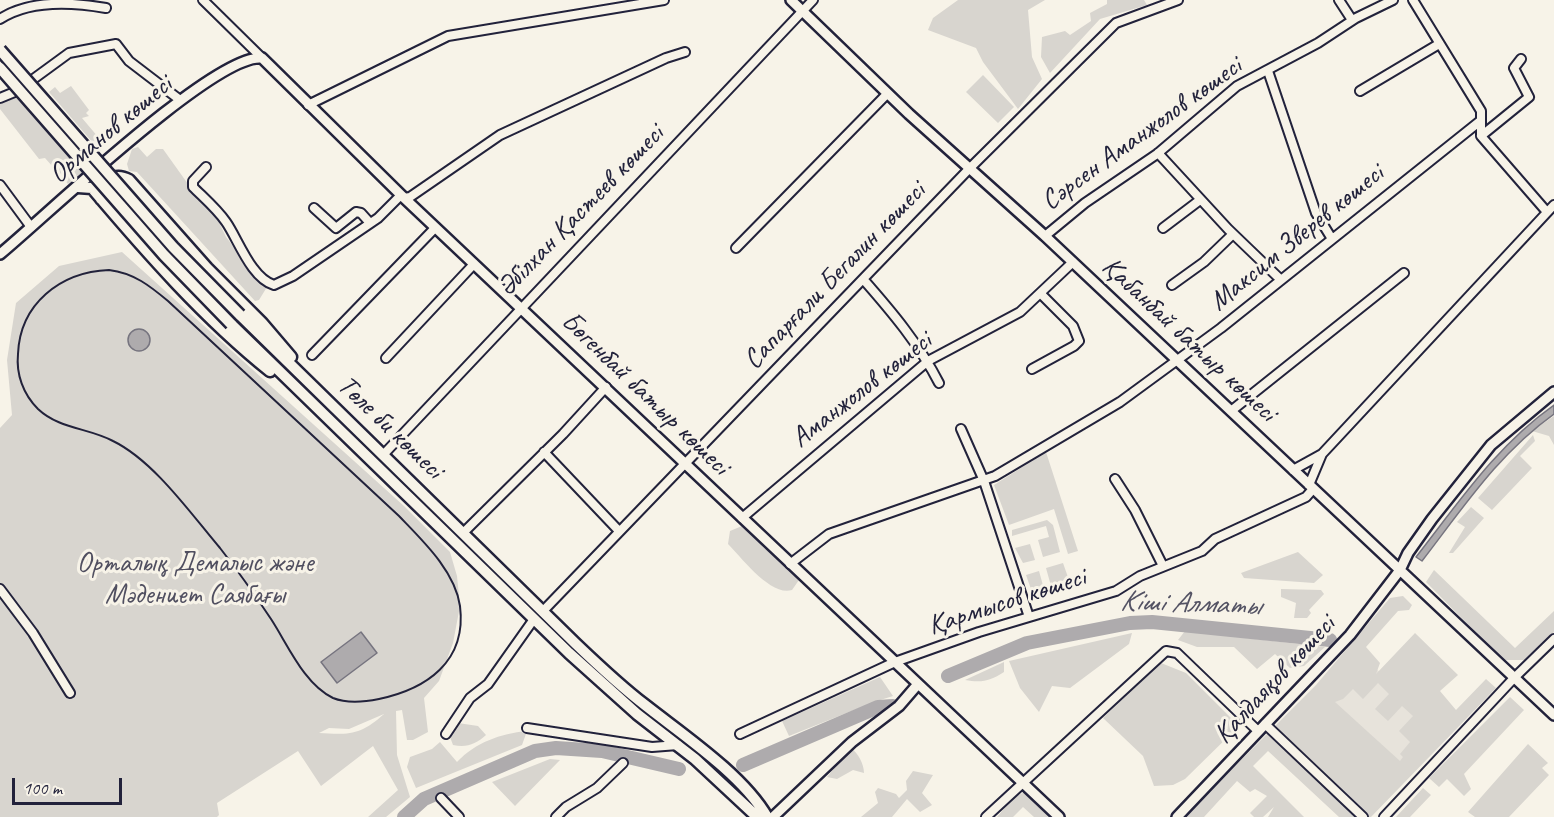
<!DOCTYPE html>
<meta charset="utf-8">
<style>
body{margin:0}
#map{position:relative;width:1554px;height:817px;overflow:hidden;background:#f7f3e8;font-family:Caveat,sans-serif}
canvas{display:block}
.scale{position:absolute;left:12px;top:778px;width:110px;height:27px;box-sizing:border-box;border:3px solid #22223b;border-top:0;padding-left:8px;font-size:18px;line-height:21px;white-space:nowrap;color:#22223b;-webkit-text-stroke:4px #f7f3e8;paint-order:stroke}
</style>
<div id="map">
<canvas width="1554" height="817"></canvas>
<div class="scale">100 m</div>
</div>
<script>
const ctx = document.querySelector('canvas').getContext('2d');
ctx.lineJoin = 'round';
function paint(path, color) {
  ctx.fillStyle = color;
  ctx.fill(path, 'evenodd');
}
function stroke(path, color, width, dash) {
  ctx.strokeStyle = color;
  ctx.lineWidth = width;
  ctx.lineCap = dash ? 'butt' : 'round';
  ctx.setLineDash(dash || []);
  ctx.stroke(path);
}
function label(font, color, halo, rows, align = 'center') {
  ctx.font = font + ' Caveat,sans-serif';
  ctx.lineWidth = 6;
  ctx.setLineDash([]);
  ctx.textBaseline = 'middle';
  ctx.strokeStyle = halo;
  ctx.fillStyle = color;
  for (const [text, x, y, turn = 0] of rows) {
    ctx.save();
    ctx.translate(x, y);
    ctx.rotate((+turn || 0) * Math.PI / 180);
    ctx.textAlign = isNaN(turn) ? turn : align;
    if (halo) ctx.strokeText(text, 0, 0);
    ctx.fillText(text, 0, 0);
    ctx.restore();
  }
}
paint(new Path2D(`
 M1362 655 1446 735 1379 804 1295 724Z`), '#e7e3db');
paint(new Path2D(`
 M958 0H1045L1028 10 1032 57 1042 79 1018 109 983 62 976 48 928 30 933 18Z
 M1107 0H1144L1147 5 1100 19 1050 73 1041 57 1042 37 1065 31 1070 35 1091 21 1090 13 1107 4Z
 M983 75 1014 107 998 123 966 92Z
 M71 86 89 110 86 113 89 116 82 118 104 144 107 143 100 151 49 92 55 87 60 93Z
 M15 95 83 172 68 184 45 158 39 159 0 109V104Z
 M138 147 147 157 156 149H163L188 184 215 214 226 237 241 256 267 287 259 300 255 301 137 172 129 171 127 164 132 149Z
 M122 252 404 506 450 552 457 576 460 606 453 643 439 681 424 698 428 732 413 740H407L402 710 396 711 397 755 410 797 386 817H368L398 790 373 746 321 786 298 751 217 803 219 815 217 817H0V428L12 415 7 360 16 303 59 266ZM384 714C361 735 349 735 319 733L329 728 349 729Z
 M1554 416V445L1549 436 1532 431Z
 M1533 435 1535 441 1520 456 1532 468 1492 510 1478 498Z
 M1046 452 1078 551 1068 554 1054 509 1009 525 994 485Z
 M1471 507 1484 518 1453 553H1449L1465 527 1457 522Z
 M1047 520 1053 525 1060 552 1043 557 1038 540 1049 537 1046 526 1012 536V530Z
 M742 526 751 529 763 547 798 576 799 580 792 590C771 597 741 557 728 544L730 531Z
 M1030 544 1035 560 1023 563 1015 548Z
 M1298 552 1323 575 1314 583 1244 578 1241 573Z
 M1063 563 1069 580 1051 586 1046 568Z
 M1434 570 1515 648 1554 611V632L1526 660H1503L1426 582Z
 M1039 571 1044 589 1032 592 1026 575Z
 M1281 589 1321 590 1324 594 1309 610 1311 613 1307 618H1294L1296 603 1281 597Z
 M1403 596 1412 605 1409 610 1398 611 1366 647 1380 663 1376 674 1415 633 1458 675 1440 691 1456 710 1486 679 1496 688 1371 817H1339L1268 751 1253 766 1304 817H1268L1274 807 1263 817H1254L1250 813 1267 796 1255 789 1250 792 1237 781 1204 817H1184L1316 685 1390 598ZM1378 683 1389 694 1375 709 1388 721 1402 706 1413 716 1399 731 1410 742 1400 754 1403 757 1400 761 1335 702 1343 699 1353 689 1363 699Z
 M1185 631 1325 647 1304 666 1290 668 1275 654 1257 669 1234 647H1197L1178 640Z
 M1132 633 1129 644 1070 688 1052 686 1039 712 1020 688 1009 661Z
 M1004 662V672C990 681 982 683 965 680Z
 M1161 663 1186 673 1239 726 1185 779 1173 785 1154 786 1143 756 1103 718Z
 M880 677 893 696 874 702 789 736 782 721Z
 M1510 697 1524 710 1464 774 1471 789 1464 796 1447 779 1439 787 1429 778Z
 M458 723 478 726 486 735C476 744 467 748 453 745L450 737Z
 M527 731 522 745 416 788 407 767 410 757 432 749 440 742 457 762C476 742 500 734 527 731Z
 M1528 744 1548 763 1542 768 1549 775 1509 817H1475L1468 812Z
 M851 748C858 753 864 764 864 773L853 770 837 779 827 777Z
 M550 759 560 760 515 806 492 782Z
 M913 771 933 775 922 793 932 805 920 812 907 799 892 817H861L878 803 875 792 878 788 896 794 899 798 907 790 906 781Z
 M1423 788 1431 795 1410 817H1396Z
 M1025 792 1050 817H1034L1023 807 1013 817H997L1014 797Z`), '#d8d5cf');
const water = new Path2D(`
 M128 340a11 11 0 1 1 22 0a11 11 0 1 1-22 0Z
 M1554 405V414C1499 453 1463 508 1422 561L1416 557C1459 502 1497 445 1554 405Z
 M361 632 377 653 337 683 321 662Z`);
paint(water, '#aeabad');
stroke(water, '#76747f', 1.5);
stroke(new Path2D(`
 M948 676 1027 643 1130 623 1152 622 1330 640
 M743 765 878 707 893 706
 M404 817 424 799 535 751 556 748 602 751 679 769`), '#aeabad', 14);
const minor = new Path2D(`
 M203 0 262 58
 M1339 0 1352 20
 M1413 0 1481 111V136L1547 212
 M0 19C29 0 72 2 106 8
 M1268 71 1316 213 1332 239
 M1360 91 1439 44
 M0 98 17 91 69 53 116 44 129 61 180 100
 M308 105 448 36 664 0
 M1481 136 1529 97 1514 68 1521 59
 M1158 153 1228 229 1281 280
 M206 167 193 181V187C204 198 217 209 226 222 238 239 251 278 274 285L293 276 378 218 401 195
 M0 185 31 227
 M405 198 410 197 500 135 666 58 685 52
 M314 208 336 228 356 212 361 213 370 223
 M1163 228 1200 200
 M1045 236 1085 203 1157 154 1237 86 1318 43 1356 18 1393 0
 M736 248 887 94
 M863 279C892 312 919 344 939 383
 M1172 285 1204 262 1233 234
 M312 355 435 228
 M386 358 474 264
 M1032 369 1074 346 1079 341 1073 326 1041 294
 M1231 411 1404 273
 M961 429 984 481 1029 617
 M544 452 619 531
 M1322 454 1554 205
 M383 455 813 0
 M1293 470 1322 454 1309 485
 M1115 479 1135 510 1163 566
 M742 518 928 361 1020 312 1073 262
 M463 533 563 434 606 387
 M790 564 829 534 995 476 1120 402 1221 328 1479 122
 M0 589 33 633 70 693
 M543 611 968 170 1116 23 1178 0
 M1265 724 1363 817
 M527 728 652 747 678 745
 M446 734 470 698 488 684 534 619
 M740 734 895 662 979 632 1116 591 1140 576 1202 551 1215 539 1306 497 1313 489
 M441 798 459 817
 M556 817 566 807 597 788 623 763
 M986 817 1166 651 1177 653 1258 731
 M1384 817 1514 678 1554 639`);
const tertiary = new Path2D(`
 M791 0 909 114 1045 236 1554 715
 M0 254C44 218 215 53 262 58L401 195 1059 817
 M773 817 852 742 899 706 918 684
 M1177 817 1350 635 1400 570 1408 553 1432 519 1491 445 1554 392`);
const secondary = new Path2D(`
 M78 187 92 188C147 253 204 318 270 371
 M101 199C100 182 114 172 129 180L207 268 262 323 291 357
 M240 315 576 644C598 665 620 686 645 705 683 735 743 775 767 817
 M231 324 569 653 637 714 695 759 753 813 762 817`);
stroke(minor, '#22223b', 12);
stroke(tertiary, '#22223b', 14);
stroke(secondary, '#22223b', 15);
stroke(minor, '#f7f3e8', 8);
stroke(tertiary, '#f7f3e8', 9);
stroke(secondary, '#f7f3e8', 10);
stroke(new Path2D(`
 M109 270C134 273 150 286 168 301L399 516C423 541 455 571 460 606 467 662 426 689 379 699 364 702 348 704 333 698 304 684 288 645 271 619 255 595 238 571 220 548 191 514 154 461 113 441 89 428 59 429 38 409 23 394 16 374 18 354 20 304 60 272 109 270Z`), '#22223b', 2);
const secondaryBridge = new Path2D(`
 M0 50 173 247 240 315
 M0 68 164 255 231 324`);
stroke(secondaryBridge, '#22223b', 15, []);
stroke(secondaryBridge, '#f7f3e8', 10);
label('28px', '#22223b', '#f7f3e8', [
 ["Орманов көшесі",111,130,-40],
 ["Сәрсен Аманжолов көшесі",1142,134,-36],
 ["Әбілхан Қастеев көшесі",581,211,-46],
 ["Максим Зверев көшесі",1297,238,-39],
 ["Сапарғали Бегалин көшесі",835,276,-46],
 ["Қабанбай батыр көшесі",1189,340,43],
 ["Аманжолов көшесі",862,390,-38],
 ["Бөгенбай батыр көшесі",645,394,44],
 ["Төле би көшесі",390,428,44],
 ["Қармысов көшесі",1007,602,-18],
 ["Қалдаяқов көшесі",1275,680,-47]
]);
label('28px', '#504f60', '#f7f3e8', [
 ["Орталық Демалыс және",195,564],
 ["Мәдениет Саябағы",195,596]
]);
label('italic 30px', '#535263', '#f7f3e8', [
 ["Кіші Алматы",1190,604,2]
]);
</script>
